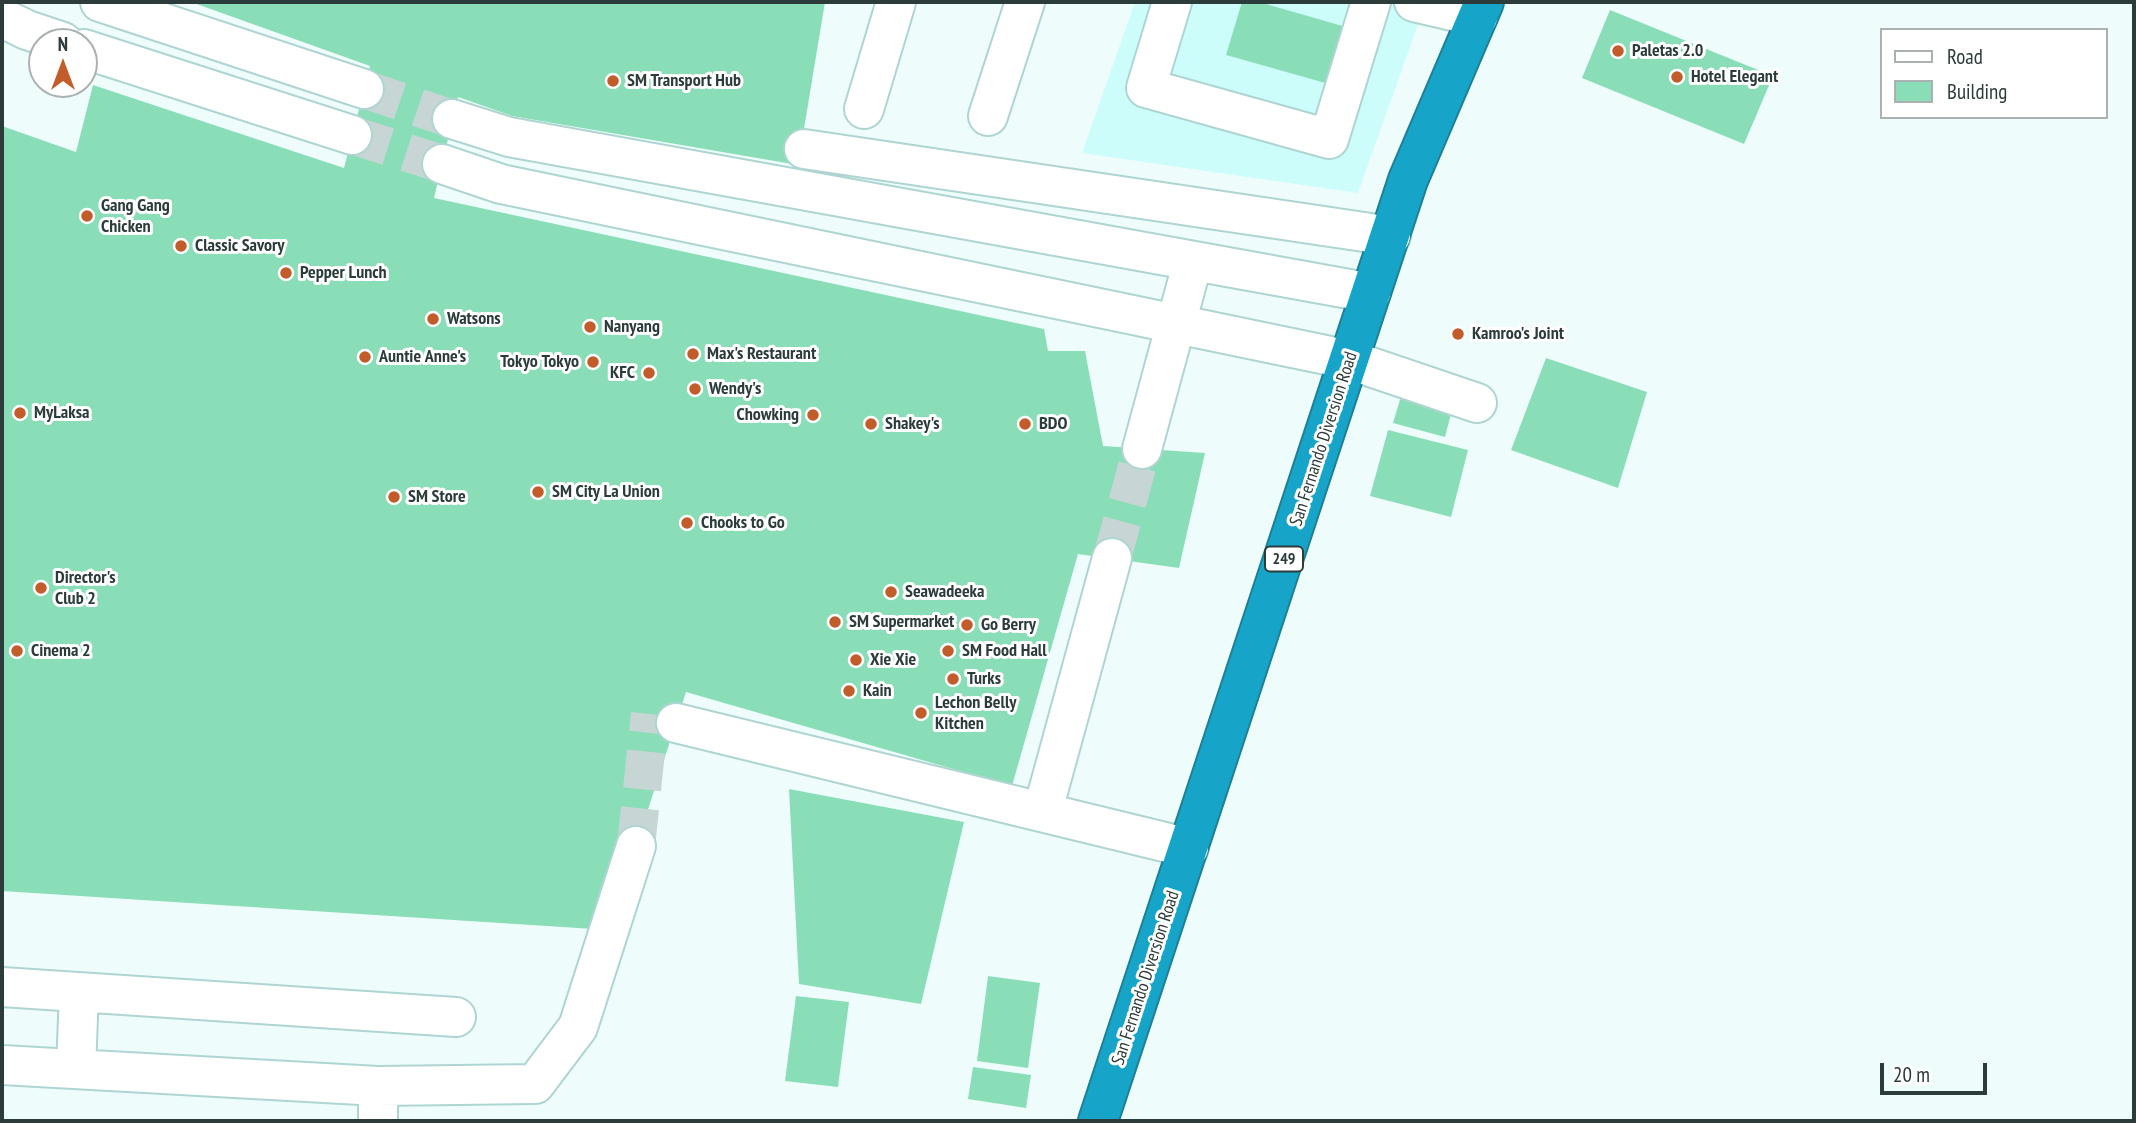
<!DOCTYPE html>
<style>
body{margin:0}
#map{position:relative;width:2136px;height:1123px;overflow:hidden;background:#eefdfc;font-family:"PT Sans Narrow",sans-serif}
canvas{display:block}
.frame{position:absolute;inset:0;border:4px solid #2c3c3b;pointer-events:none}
.legend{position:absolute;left:1880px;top:28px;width:228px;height:91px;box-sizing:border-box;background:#fff;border:2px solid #abb1b1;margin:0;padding:9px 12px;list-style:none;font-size:21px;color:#2c3c3b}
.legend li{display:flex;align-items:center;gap:14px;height:35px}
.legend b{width:35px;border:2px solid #abb1b1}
.north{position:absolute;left:28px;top:28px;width:70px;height:70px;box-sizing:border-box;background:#fff;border:2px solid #abb1b1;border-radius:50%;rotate:0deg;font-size:19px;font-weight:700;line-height:28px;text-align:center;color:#2c3c3b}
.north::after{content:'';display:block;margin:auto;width:24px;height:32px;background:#c25d2b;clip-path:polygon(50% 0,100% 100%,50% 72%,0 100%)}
.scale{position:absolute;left:1880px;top:1063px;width:107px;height:32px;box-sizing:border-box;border:4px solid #2c3c3b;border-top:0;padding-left:9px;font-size:21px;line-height:24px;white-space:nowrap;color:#2c3c3b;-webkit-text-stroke:5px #fff;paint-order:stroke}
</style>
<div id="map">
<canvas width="2136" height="1123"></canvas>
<div class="frame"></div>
<ul class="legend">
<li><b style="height:9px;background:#fff"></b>Road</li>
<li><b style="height:19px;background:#8adeb7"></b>Building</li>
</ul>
<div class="north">N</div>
<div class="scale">20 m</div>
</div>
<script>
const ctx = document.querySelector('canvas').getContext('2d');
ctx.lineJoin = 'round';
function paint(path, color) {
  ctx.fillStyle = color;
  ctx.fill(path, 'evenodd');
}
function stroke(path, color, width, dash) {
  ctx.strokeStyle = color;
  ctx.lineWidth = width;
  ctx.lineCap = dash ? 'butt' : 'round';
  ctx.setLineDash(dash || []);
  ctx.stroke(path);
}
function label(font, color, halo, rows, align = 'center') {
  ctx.font = font + ' "PT Sans Narrow",sans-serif';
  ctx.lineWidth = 6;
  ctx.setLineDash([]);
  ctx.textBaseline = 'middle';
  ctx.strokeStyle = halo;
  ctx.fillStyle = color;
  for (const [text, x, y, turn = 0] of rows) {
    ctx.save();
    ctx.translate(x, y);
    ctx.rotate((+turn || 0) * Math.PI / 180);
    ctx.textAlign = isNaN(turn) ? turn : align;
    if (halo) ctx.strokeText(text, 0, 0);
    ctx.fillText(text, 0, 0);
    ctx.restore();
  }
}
paint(new Path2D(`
 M1135 2H1426L1358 193 1082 153Z`), '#ccfdfb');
paint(new Path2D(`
 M191 2H825L798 165 512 116 458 97 434 198 1044 329 1048 351H1085L1103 446 1205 453 1179 568 1078 554 1012 786 686 692 609 930 2 891V126L76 152 93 85 344 168 370 66Z
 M1242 2H1259L1353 29 1336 86 1226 55Z
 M1610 10 1773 76 1744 144 1582 78Z
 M1546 358 1647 392 1618 488 1511 450Z
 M1402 393 1453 406 1445 437 1393 423Z
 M1388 430 1468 450 1451 517 1370 496Z
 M789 789 964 822 921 1004 799 984Z
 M988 976 1040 983 1028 1068 977 1061Z
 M796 996 849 1002 838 1087 785 1081Z
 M973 1067 1031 1075 1026 1108 968 1099Z`), '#8adeb7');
stroke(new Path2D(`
 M364 89 452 119
 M352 135 442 164
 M1112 558 1142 449
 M636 846 650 714`), '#c7d6d5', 38, [38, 19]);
const minor = new Path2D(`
 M100 2 364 89
 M1172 2 1146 88 1329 139 1371 2
 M1414 2 1478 17
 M2 18 27 30 63 42
 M84 49 352 135
 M864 109 896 2
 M988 116 1025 2
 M452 119 509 137 1371 293
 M804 149 1391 236
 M442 164 501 184 1350 360 1477 403
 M1142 449 1193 261
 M676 723 1189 848
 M1043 810 1112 558
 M2 987 456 1017
 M2 1065 378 1086 535 1084 578 1027 636 846
 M76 1069 79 992
 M378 1121V1086`);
const highway = new Path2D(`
 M1098 1121 1408 180 1484 2`);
stroke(minor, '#afd5d3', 42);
stroke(highway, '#1e8097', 42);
stroke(minor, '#fff', 38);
stroke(highway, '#17a4c9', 38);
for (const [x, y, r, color] of [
 [1618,51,7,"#c25d2b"],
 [1677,77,7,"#c25d2b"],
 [613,81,7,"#c25d2b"],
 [87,216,7,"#c25d2b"],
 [181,246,7,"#c25d2b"],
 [286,273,7,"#c25d2b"],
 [433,319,7,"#c25d2b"],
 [590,327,7,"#c25d2b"],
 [1458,334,7,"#c25d2b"],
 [693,354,7,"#c25d2b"],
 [365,357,7,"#c25d2b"],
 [593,362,7,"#c25d2b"],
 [649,373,7,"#c25d2b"],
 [695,389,7,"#c25d2b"],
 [20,413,7,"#c25d2b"],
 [813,415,7,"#c25d2b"],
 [871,424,7,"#c25d2b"],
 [1025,424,7,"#c25d2b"],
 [538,492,7,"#c25d2b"],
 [394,497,7,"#c25d2b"],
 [687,523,7,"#c25d2b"],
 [41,588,7,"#c25d2b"],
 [891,592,7,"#c25d2b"],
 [835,622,7,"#c25d2b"],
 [967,625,7,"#c25d2b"],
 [17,651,7,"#c25d2b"],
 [948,651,7,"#c25d2b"],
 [856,660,7,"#c25d2b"],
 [953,679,7,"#c25d2b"],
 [849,691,7,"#c25d2b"],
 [921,713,7,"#c25d2b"]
]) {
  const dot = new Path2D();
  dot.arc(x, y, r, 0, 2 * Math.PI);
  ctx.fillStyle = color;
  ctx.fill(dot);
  stroke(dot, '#fff', 2.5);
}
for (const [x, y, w] of [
 [1284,559,38]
]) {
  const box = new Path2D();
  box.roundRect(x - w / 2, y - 12.5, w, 25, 5);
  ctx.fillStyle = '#fff';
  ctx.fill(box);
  stroke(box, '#2c3c3b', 2);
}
label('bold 16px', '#2c3c3b', null, [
 ["249",1284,559]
]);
label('bold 18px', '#2c3c3b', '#fff', [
 ["Paletas 2.0",1632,51],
 ["Hotel Elegant",1691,77],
 ["SM Transport Hub",627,81],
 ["Gang Gang",101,206],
 ["Chicken",101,227],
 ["Classic Savory",195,246],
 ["Pepper Lunch",300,273],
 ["Watsons",447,319],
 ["Nanyang",604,327],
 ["Kamroo's Joint",1472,334],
 ["Max's Restaurant",707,354],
 ["Auntie Anne's",379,357],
 ["Tokyo Tokyo",579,362,"right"],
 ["KFC",635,373,"right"],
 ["Wendy's",709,389],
 ["MyLaksa",34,413],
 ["Chowking",799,415,"right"],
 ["Shakey's",885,424],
 ["BDO",1039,424],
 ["SM City La Union",552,492],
 ["SM Store",408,497],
 ["Chooks to Go",701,523],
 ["Director's",55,578],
 ["Club 2",55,599],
 ["Seawadeeka",905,592],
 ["SM Supermarket",849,622],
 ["Go Berry",981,625],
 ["Cinema 2",31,651],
 ["SM Food Hall",962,651],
 ["Xie Xie",870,660],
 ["Turks",967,679],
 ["Kain",863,691],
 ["Lechon Belly",935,703],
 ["Kitchen",935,724]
], 'left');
label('18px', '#2c3c3b', '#fff', [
 ["San Fernando Diversion Road",1324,439,-72],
 ["San Fernando Diversion Road",1146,978,-72]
]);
</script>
